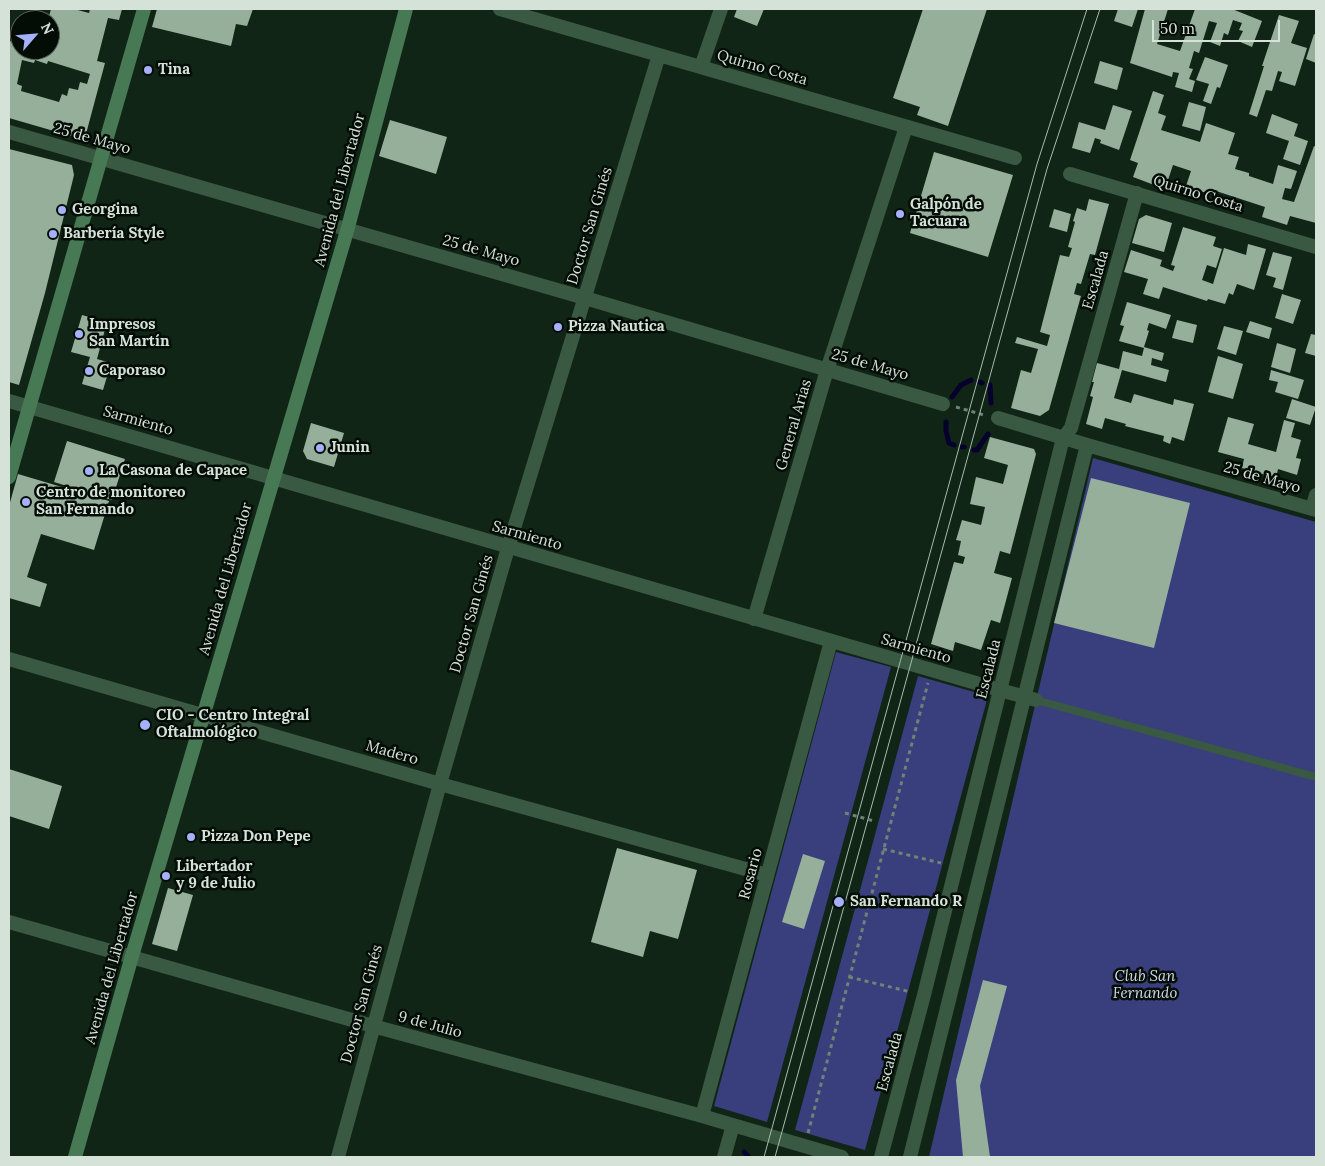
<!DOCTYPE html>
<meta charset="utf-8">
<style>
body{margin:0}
#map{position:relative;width:1325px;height:1166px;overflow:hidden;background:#102516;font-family:Lora,serif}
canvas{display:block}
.frame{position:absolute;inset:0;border:10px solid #d5e2d8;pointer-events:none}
.north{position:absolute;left:10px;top:10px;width:50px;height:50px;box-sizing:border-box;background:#040c06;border:1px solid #58625a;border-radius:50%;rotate:63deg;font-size:14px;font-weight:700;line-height:20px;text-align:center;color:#d5e2d8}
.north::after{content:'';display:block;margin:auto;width:18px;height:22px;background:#a6b1fc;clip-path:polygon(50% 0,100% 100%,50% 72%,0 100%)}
.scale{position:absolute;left:1152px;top:20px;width:128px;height:22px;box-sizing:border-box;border:2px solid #d5e2d8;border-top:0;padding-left:6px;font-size:15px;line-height:18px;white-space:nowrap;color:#d5e2d8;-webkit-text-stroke:4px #040c06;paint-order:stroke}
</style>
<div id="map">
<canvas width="1325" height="1166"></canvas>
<div class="frame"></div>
<div class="north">N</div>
<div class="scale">50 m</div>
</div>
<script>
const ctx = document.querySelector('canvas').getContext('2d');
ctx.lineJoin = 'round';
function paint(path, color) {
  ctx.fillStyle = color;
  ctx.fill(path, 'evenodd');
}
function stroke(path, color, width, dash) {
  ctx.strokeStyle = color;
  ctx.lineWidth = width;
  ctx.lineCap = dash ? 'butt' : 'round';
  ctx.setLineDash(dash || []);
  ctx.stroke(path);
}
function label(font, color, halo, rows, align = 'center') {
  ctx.font = font + ' Lora,serif';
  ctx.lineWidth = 5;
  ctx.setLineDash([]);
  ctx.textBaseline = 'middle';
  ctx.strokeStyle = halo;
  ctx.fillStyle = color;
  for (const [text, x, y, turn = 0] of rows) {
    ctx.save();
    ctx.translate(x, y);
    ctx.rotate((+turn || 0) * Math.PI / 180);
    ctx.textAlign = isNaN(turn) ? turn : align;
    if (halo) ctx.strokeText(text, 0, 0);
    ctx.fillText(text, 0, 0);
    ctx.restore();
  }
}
paint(new Path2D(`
 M1093 458 1316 522V1157H929Z
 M836 652 891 667 767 1122 714 1106Z
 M918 676 988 696 865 1150 795 1130Z`), '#393e7d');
stroke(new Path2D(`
 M980 382 982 383
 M990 385 991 403
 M952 397 961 385 971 380
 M946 422V431L949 443 954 445
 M962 447H964
 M974 450H977L988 434
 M744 1152 749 1157`), '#06002c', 5);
paint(new Path2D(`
 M51 9H74L89 13 90 9H122L119 20 108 18 97 61 105 63 86 134 78 138 9 118V41L20 43V50H50V20H48ZM22 60 34 63 35 60 47 64 48 61 90 74 87 84 80 82 78 90 69 88 67 96 62 94 59 102 21 91 22 86 17 84Z
 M157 9H253L247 26 236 24 231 46 152 27Z
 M737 9H764L757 26 734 17Z
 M923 9H987L948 126 917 115 920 107 893 98Z
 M1118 9H1138L1132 27 1114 21Z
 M1145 9H1168L1157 44 1180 51 1195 9H1232L1262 21 1252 47 1238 41 1243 31 1239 30 1242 23 1233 20 1228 35 1224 33 1220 46 1210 42 1217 23 1209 21 1199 53 1194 51 1189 68 1193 69 1189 79 1195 81 1192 92 1175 87 1179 73 1173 72 1172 77 1130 63Z
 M1279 15 1299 21 1291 43 1307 48 1295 86 1279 81 1282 72 1278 71 1272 91 1266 90 1257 117 1249 114 1264 66H1262Z
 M1314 34 1316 35V63L1306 59Z
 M1205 57 1228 65 1220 88 1217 87 1211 104 1203 101 1209 84 1196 80Z
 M1100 61 1123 68 1117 90 1094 83Z
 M1153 91 1164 95 1158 113 1166 116 1161 130 1200 142 1206 123 1235 133 1228 154 1239 157 1235 169 1249 173V176L1273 184 1278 165 1297 171 1291 189 1285 188 1282 199 1294 202 1314 146 1316 147V223L1290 216 1287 225 1262 217 1265 207 1216 191 1215 196 1186 186 1191 171 1173 165 1165 189 1133 177 1138 163 1130 160Z
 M1189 102 1206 107 1200 131 1182 126Z
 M1113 105 1132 111 1119 150 1100 143 1101 140 1095 138 1090 153 1072 148 1079 122 1105 130Z
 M1272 114 1298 124 1294 136 1308 141 1300 165 1283 159 1289 141 1266 133Z
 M390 120 447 137 436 174 379 156Z
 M9 149 72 165 74 175 45 293 19 385 9 382Z
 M934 152 1013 175 988 257 910 233Z
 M1089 199 1109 204 1095 255 1090 254 1081 284 1077 283 1074 294 1081 296 1049 410 1040 416 1011 408 1021 370 1031 373 1038 349 1015 343 1017 337 1047 346 1050 335 1040 332 1060 255 1069 257 1072 248 1068 247 1075 222 1073 221 1077 208 1086 211Z
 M1054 209 1071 214 1067 232 1049 227Z
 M1146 215 1172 223 1164 252 1132 243 1139 219Z
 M1183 227 1216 237 1213 246 1222 249 1216 268 1207 265 1202 280 1213 284 1224 248 1246 255 1248 244 1266 249 1254 290 1237 284 1233 295 1229 293 1225 304 1208 299 1207 301 1163 287 1159 299 1143 294 1148 279 1124 272 1131 250 1162 260 1160 266 1173 271 1175 266 1171 265Z
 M1273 252 1292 257 1283 290 1273 287 1276 278 1266 275Z
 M1282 294 1301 300 1293 324 1275 318Z
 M1127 302 1171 315 1166 329 1149 323 1147 330 1149 331 1144 347 1164 353 1162 361 1152 358 1151 365 1169 370 1166 382 1122 370 1114 398 1131 403 1134 394 1173 405 1174 399 1194 404 1184 441 1172 437 1170 444 1163 441 1164 436 1125 426 1126 424 1105 418 1102 429 1086 424 1093 397 1090 396 1094 382H1092L1097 363 1119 369 1123 351 1142 356 1144 348 1119 341 1124 326 1120 325Z
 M82 315 107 322 97 359 111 363 103 390 82 384 90 357 71 352Z
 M1177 320 1197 325 1193 343 1172 338Z
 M1250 321 1272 328 1269 339 1246 332Z
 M1224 326 1243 331 1236 355 1217 349Z
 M1311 334 1316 335V356L1305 353Z
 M1277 343 1296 349 1290 373 1271 367Z
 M1218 356 1243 364 1233 399 1208 392Z
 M1271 370 1304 380 1298 399 1275 392 1278 382 1269 380Z
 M1292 399 1316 407 1310 425 1286 418Z
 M1228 417 1254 424 1248 444 1276 452 1284 420 1295 423 1291 437 1301 440 1296 458 1301 459 1297 475 1278 469 1276 478 1242 468 1244 459 1218 452Z
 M311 423 344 433 334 467 307 459 303 451Z
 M990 437 1034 449 1036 454 1010 554 1000 551 994 573 1012 578 1000 623 991 620 981 650 955 642 953 651 931 644 954 562 963 564 965 557 958 555 961 541 956 540 962 520 981 525 985 507 970 504 976 477 1003 484 1008 465 984 458Z
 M67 441 125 459 112 500 54 482Z
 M18 474 109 501 94 550 41 534 27 577 47 584 40 607 9 598V506Z
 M1091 478 1190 503 1154 648 1054 623Z
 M9 769 62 786 49 829 9 816Z
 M617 848 697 870 678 939 650 931 643 957 591 942Z
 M803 854 825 861 804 929 782 922Z
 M168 888 193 895 177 951 152 944Z
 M983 980 1007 986 980 1086 990 1157H963L956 1080Z`), '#95af9b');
stroke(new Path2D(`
 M956 407 984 415
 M883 849 941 863
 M851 905 868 908
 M849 977 911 992
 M808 1133 928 683`), '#708175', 3, [4, 4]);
stroke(new Path2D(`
 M1036 700 1316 777`), '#3a5942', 8);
stroke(new Path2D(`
 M500 9 1015 158
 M701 67 721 9
 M9 132 585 298 943 404
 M1070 174 1316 247
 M998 418 1087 445 1316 510
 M1312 509 1316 495
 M754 619 827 370 906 127
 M9 659 440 784 767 875
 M1000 690 1036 700
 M9 922 373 1026 702 1116 842 1157
 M702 1116 831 641
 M338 1157 440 784 508 548 659 55
 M724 1157 733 1125
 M881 1157 924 995 1063 438 1071 428 1137 193
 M910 1157 1087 445`), '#3a5942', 14);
stroke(new Path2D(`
 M9 401 1000 690`), '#3a5942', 14);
stroke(new Path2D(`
 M9 477 144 9
 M75 1157 132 956 347 231 406 9`), '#477954', 14);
stroke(new Path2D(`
 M764 1157 1037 164 1087 9
 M775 1157 1047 169 1100 9`), '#abbaaf', 1);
stroke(new Path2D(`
 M845 813 874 821`), '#708175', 3, [4, 4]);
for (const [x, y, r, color] of [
 [148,70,5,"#a6b1fc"],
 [62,210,5,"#a6b1fc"],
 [900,214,5,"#a6b1fc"],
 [53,234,5,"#a6b1fc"],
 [558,327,5,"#a6b1fc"],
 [79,334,5,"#a6b1fc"],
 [89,371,5,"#a6b1fc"],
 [320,448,5,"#a6b1fc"],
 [89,471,5,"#a6b1fc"],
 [26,502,5,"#a6b1fc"],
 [145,725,6,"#a6b1fc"],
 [191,837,5,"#a6b1fc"],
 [166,876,5,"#a6b1fc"],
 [839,902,6,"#a6b1fc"]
]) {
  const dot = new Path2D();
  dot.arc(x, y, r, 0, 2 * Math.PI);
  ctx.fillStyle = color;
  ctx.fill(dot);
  stroke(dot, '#040c06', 2);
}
label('15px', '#d5e2d8', '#040c06', [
 ["Quirno Costa",762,68,16],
 ["25 de Mayo",92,139,16],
 ["Avenida del Libertador",340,190,-75],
 ["Quirno Costa",1198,194,17],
 ["Doctor San Ginés",590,226,-73],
 ["25 de Mayo",481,251,16],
 ["Escalada",1096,280,-74],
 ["25 de Mayo",870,365,16],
 ["Sarmiento",138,421,16],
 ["General Arias",794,425,-74],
 ["25 de Mayo",1262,478,16],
 ["Sarmiento",527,536,16],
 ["Avenida del Libertador",226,579,-74],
 ["Doctor San Ginés",472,614,-74],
 ["Sarmiento",916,649,16],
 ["Escalada",989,669,-76],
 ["Madero",392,753,16],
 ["Rosario",751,874,-75],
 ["Avenida del Libertador",112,968,-74],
 ["Doctor San Ginés",362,1004,-75],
 ["9 de Julio",430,1025,15],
 ["Escalada",890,1062,-75]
]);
label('bold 15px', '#d5e2d8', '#040c06', [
 ["Tina",158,70],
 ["Galpón de",910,205],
 ["Tacuara",910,222],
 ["Georgina",72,210],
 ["Barbería Style",63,234],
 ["Impresos",89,325],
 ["San Martín",89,342],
 ["Pizza Nautica",568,327],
 ["Caporaso",99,371],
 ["Junin",330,448],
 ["La Casona de Capace",99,471],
 ["Centro de monitoreo",36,493],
 ["San Fernando",36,510],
 ["CIO - Centro Integral",156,716],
 ["Oftalmológico",156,733],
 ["Pizza Don Pepe",201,837],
 ["Libertador",176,867],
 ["y 9 de Julio",176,884],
 ["San Fernando R",850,902]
], 'left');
label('italic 15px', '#d3d7ec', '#040c06', [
 ["Club San",1145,977],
 ["Fernando",1145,994]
]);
</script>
